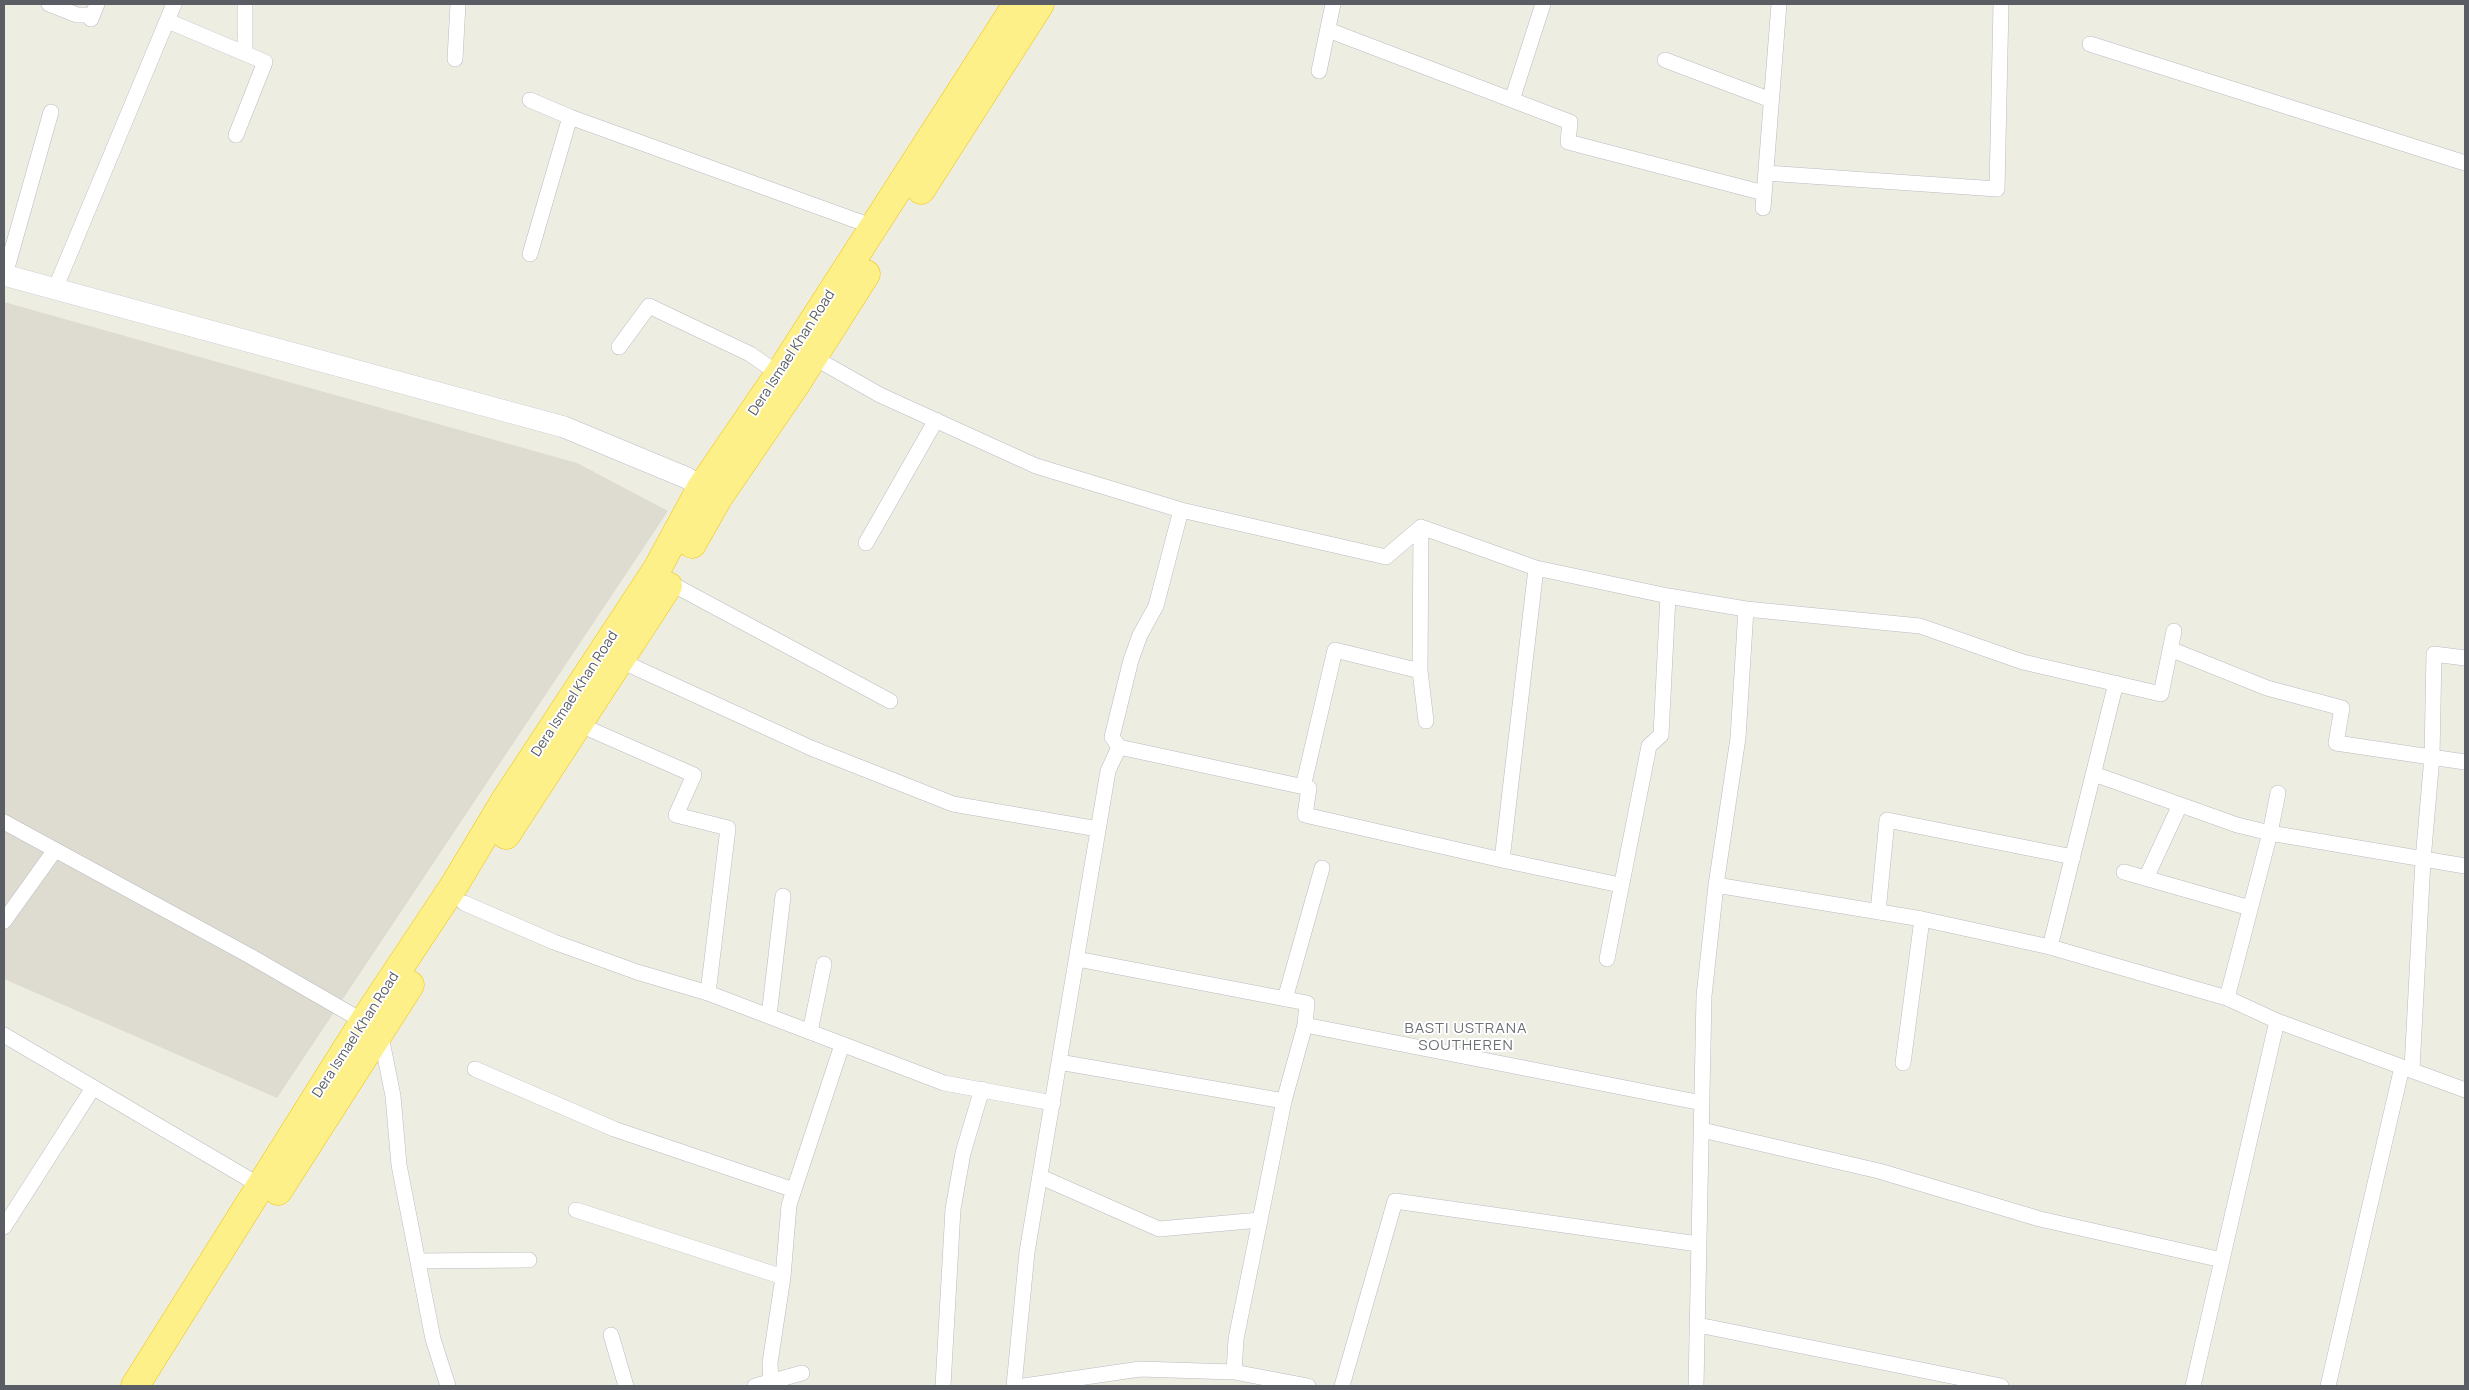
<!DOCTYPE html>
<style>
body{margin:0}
#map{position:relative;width:2469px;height:1390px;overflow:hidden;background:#eeede2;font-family:Manrope,sans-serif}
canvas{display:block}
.frame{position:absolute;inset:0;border:5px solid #5a5d63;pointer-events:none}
</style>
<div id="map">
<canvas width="2469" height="1390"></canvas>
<div class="frame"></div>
</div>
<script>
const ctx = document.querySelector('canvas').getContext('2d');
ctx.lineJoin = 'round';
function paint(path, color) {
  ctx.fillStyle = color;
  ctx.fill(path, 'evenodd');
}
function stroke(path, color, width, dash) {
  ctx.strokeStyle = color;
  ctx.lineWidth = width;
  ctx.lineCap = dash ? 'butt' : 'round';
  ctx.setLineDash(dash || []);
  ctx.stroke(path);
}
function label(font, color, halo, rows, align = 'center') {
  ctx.font = font + ' Manrope,sans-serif';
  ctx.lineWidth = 4;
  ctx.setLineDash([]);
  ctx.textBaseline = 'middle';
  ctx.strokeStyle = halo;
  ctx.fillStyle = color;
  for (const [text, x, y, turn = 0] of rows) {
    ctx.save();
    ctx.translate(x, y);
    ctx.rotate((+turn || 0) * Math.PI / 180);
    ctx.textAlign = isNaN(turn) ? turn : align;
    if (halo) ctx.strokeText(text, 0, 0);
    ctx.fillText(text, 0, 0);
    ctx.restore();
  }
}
paint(new Path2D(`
 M4 302 577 463 668 511 277 1098 4 979Z`), '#dedcd0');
const street = new Path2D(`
 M49 4 77 15H87L91 19 97 4
 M245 4V53
 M168 21 265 62 236 135
 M1328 30 1570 122 1568 142 1764 193
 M2090 44 2465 163
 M455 59 458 4
 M1665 60 1771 100
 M1319 71 1333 4
 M530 100 570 117 874 227
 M1512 100 1543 4
 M1766 173 1997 189 2001 4
 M1763 208 1779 4
 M530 254 570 117
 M5 275 51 112
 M55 289 174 4
 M619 347 649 306 750 354 779 374
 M813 357 880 395 1036 466 1181 510
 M1421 527 1420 671 1426 721
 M866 543 936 420
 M1536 568 1502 860 1620 885
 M670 583 890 701
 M2170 649 2267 688 2342 708 2336 743 2465 762
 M621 661 811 748 953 804 1098 829
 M578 724 694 775 676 815 728 828 708 993
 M1119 747 1309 788 1305 815 1502 860
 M2094 774 2237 825 2270 833 2465 866
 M1303 787 1335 650 1420 671
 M4 822 250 956 380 1031 393 1096 399 1165 433 1339 448 1386
 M2124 872 2250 908
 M2146 878 2180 805
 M1716 885 1922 919 2050 947 2227 998 2277 1021 2465 1090
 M464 903 554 942 637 972 708 993 944 1083 1053 1103
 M1878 912 1887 820 2073 857
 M4 921 55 850
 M2050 947 2116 683
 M1077 959 1307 1003 1305 1025 1284 1101 1236 1339 1234 1372
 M1607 959 1649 746 1661 735 1668 596
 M2227 998 2270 833 2278 793
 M1285 999 1322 868
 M769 1016 783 896
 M1305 1025 1702 1103
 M810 1032 824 964
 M4 1035 259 1185
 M1059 1062 1284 1101
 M1903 1063 1922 919
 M475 1069 614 1129 794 1190
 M2412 1069 2423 860 2432 757 2434 654 2465 658
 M1702 1130 1879 1171 2040 1219 2222 1260
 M1041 1177 1159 1229 1260 1220
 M576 1210 783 1277
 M4 1227 93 1088
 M418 1261 529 1260
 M1698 1325 2001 1386
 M611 1335 626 1386
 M771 1382 770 1363 783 1277 789 1205 842 1045
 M755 1386 802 1373
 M943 1386 953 1209 963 1153 982 1089
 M1014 1386 1027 1252 1108 771 1119 747 1112 737 1131 660 1140 635 1156 606 1181 510 1386 557 1421 527 1536 568 1668 596 1746 609
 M1024 1386 1140 1369 1234 1372 1308 1386
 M1342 1386 1395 1201 1698 1244
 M1696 1386 1704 996 1716 885 1738 738 1746 609 1920 626 2023 662 2161 694 2174 631
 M2193 1386 2277 1021
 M2328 1386 2402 1067`);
const secondary = new Path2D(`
 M4 275 564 427 687 478 713 495`);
const highway = new Path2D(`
 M921 190 1040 4
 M692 544 718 498 796 384 866 274
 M506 835 668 586
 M278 1191 410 985
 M135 1386 364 1021 455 884 504 802 657 569 701 488 779 374 1017 4`);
stroke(street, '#babbc1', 16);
stroke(secondary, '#bbbdc4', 22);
stroke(highway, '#f0c500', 29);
stroke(street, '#fff', 15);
stroke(secondary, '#fff', 21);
stroke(highway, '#fef088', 28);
label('14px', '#5a5d63', '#fff', [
 ["Dera Ismael Khan Road",792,353,-57],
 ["Dera Ismael Khan Road",575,694,-57],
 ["Dera Ismael Khan Road",356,1035,-57]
]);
ctx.letterSpacing = '1px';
label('15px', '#6b6f75', '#fff', [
 ["BASTI USTRANA",1466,1029],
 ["SOUTHEREN",1466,1046]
]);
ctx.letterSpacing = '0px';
</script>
